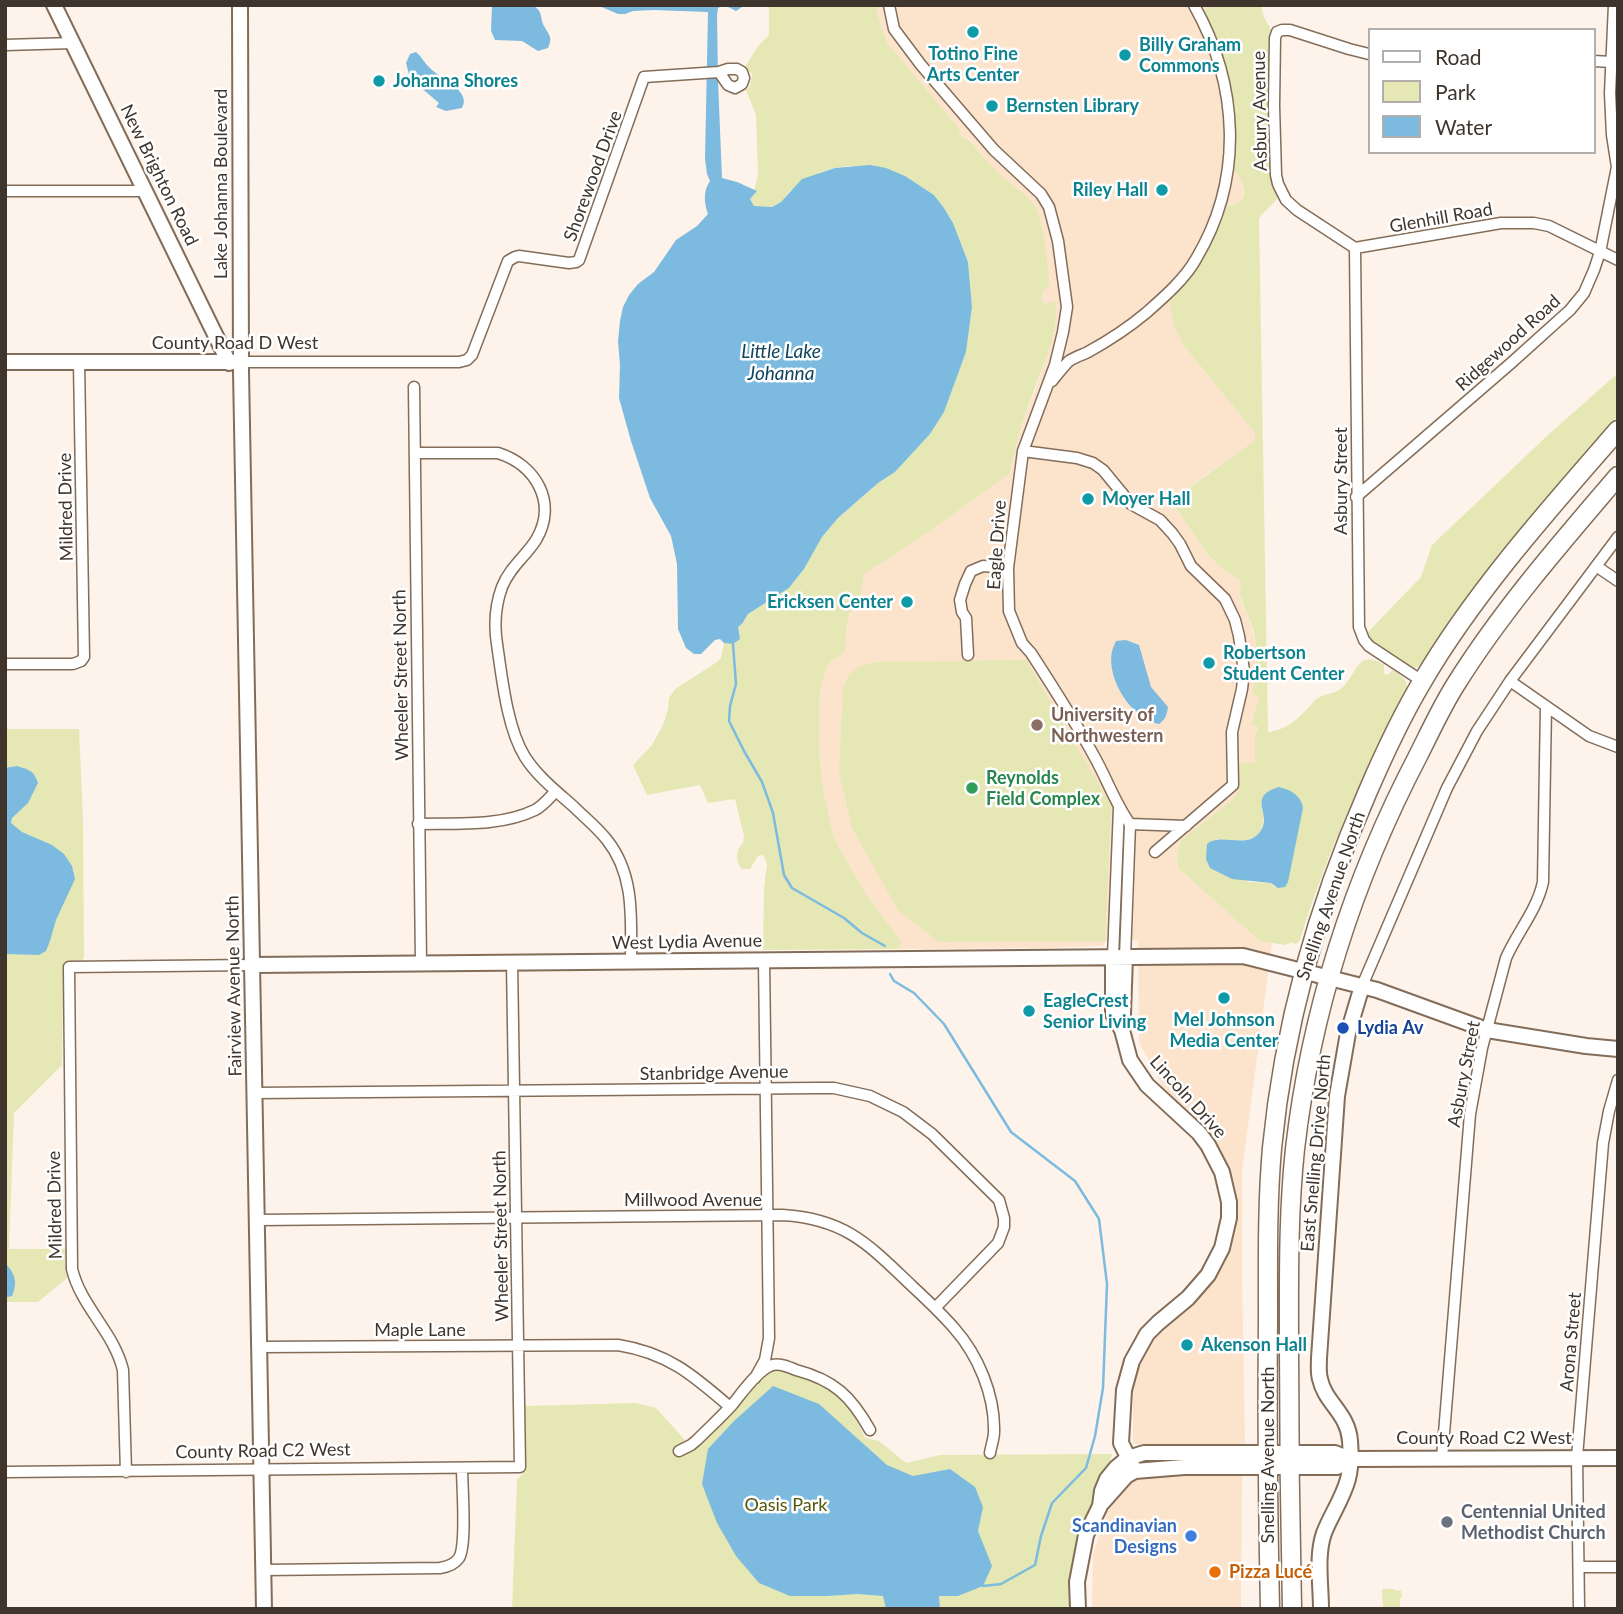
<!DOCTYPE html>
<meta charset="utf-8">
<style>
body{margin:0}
#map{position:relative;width:1623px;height:1614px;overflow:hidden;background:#fdf3ea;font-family:Lato,sans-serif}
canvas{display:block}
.frame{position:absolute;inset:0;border:7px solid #3f352c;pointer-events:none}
.legend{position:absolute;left:1368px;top:28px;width:228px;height:126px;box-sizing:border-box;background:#fff;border:2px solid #b2aeab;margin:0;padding:9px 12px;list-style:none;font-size:21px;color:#3f352c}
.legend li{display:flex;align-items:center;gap:14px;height:35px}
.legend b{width:35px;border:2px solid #b2aeab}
</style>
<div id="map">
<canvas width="1623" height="1614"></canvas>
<div class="frame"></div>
<ul class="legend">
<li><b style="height:9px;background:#fff"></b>Road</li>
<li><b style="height:19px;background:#e5e8b4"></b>Park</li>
<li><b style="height:19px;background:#7cbbdf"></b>Water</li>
</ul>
</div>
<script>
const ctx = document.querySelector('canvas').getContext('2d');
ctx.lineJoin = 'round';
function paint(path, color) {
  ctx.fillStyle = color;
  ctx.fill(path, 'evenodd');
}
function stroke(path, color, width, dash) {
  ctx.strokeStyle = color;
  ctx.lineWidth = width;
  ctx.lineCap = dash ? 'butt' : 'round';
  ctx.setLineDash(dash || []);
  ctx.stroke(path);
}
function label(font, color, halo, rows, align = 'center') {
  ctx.font = font + ' Lato,sans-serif';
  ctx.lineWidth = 5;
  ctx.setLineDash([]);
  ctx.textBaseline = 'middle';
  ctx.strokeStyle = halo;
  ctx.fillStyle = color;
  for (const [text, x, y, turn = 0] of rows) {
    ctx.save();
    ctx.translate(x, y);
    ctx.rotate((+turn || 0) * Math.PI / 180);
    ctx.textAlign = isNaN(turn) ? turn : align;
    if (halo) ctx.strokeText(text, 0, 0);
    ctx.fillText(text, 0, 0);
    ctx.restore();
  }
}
paint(new Path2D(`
 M877 5H1210L1211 7 1233 100 1237 134 1234 170 1242 178 1244 189 1243 196 1239 202 1232 204 1204 253 1171 299 1184 346 1255 433 1256 436 1255 440 1175 497 1173 502 1174 506 1209 556 1223 569 1241 581V601L1251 624 1256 646 1258 668 1256 679 1259 696 1251 723 1258 726 1255 735V763L1239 781V791L1232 800 1181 840 1179 844 1177 858 1179 869 1260 941 1272 943 1242 1172V1275L1245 1444H1133V1373L1156 1333 1180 1314 1220 1268 1236 1210 1221 1149 1167 1095 1139 1042 1138 940 1106 941 1103 946 1045 948 899 949 901 941 866 894 835 840 831 827 822 783 819 746 820 689 827 667 846 631 850 612 859 603 864 574 917 540 1009 474 1021 426 1036 388 1055 329 1057 302 1045 304 1041 300 1043 291 1050 284 1038 212 990 165 968 138 965 140 958 132 888 44 878 18Z
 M1140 1476H1242L1241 1609H1092L1093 1553 1109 1509 1125 1486Z`), '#fce3cc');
paint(new Path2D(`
 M769 5H877L878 18 888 44 960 130 958 132 964 139 967 138C979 151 990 166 1004 178 1015 188 1029 196 1036 208 1044 221 1047 267 1050 284L1043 291 1041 300 1045 304 1057 301 1055 329 1051 344 1021 426 1009 474 917 540 864 574 859 603 850 612 846 631 845 651 832 660 827 667 820 689 819 746 822 783 831 827 835 840 866 894 901 941 899 949 763 950 764 888 767 864 764 856 761 855 758 856 750 869H742C735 860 735 851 743 843L744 836 735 799 708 803 700 785 647 795 633 765 652 745 663 725 668 709 669 698 675 689 717 662 721 658 724 643 733 644 738 627 742 624 748 614 789 588 804 569 822 537 838 518 878 483 895 472 930 434 944 412 966 352 972 307 968 262 953 223 944 208 934 195 905 176 850 166 835 168 821 172 790 191 781 202 772 207 754 206 750 199 757 191 754 190 758 175 756 115 746 90 750 87 752 74 745 67 758 46 769 35Z
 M1210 5H1261L1264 17 1271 30 1269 37 1271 174 1273 186 1278 198 1259 218 1268 732C1284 730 1295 722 1306 710 1310 707 1313 701 1318 698 1324 694 1332 694 1339 690 1357 679 1355 647 1384 665V673L1387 675 1393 670C1401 676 1408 679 1407 690 1364 771 1327 852 1300 940L1295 945 1293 942 1284 945 1260 941 1179 869C1176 860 1177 848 1181 840L1232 800 1238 791 1239 786V764L1255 762V735L1258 727 1251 724 1259 697 1252 693C1258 670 1259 646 1251 623 1244 605 1239 601 1241 581L1223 569 1209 556 1174 506 1175 498 1255 440V433L1184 346 1174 325 1170 304 1171 299 1204 253 1226 206C1230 205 1234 205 1238 202 1251 195 1241 177 1234 170 1235 157 1237 144 1236 132 1234 86 1221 52 1204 11L1210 7ZM1261 800 1275 888 1271 883 1248 882 1215 839C1231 841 1260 846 1263 823 1265 816 1262 808 1261 800Z
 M1618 373V416L1507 547 1472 593 1423 664 1415 668H1409L1375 644 1367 633 1421 577 1432 545 1548 435Z
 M1026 660 1111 805 1105 941 939 942 898 910 852 828 839 771 843 688 849 675 860 666 877 662Z
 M5 729H79L83 820 84 958 63 980 62 1065 14 1113 9 1249H65L67 1278 38 1302H5Z
 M778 1368C804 1377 833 1384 850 1408 856 1417 860 1428 865 1438L879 1441 906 1463 940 1455 1112 1454C1105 1482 1090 1505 1080 1532 1071 1556 1071 1583 1070 1609H512L517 1480 524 1472 525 1406 636 1403 656 1408 694 1450 765 1372Z
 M1382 1589H1395L1396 1591 1401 1590 1402 1597 1400 1598V1609H1383Z`), '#e5e8b4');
paint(new Path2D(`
 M492 5H532C544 12 539 16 544 26 549 35 553 37 548 48L538 51 522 41 495 40 491 31Z
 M597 5H745L736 11C729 7 725 5 718 8L717 15 718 81 722 178 737 182 757 191 750 199 754 206 772 207 781 202 802 179 835 168 870 165 886 168 905 176 934 195 944 208 953 223 968 262 972 307 966 352 944 412 930 434 895 472 878 483 838 518 822 537 804 569 789 588 748 614 742 624 738 627 740 639 733 644 724 643 720 639 715 640 701 654H694L686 648 678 629 677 564 671 536 650 498 631 441 619 398 620 365 618 341 620 321 623 307 629 295 638 284 654 272 676 240 697 226 708 214C704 203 703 191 710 181L707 174 705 159 708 12 654 10 633 11 625 14H618Z
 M416 52C422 57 425 64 431 69 441 79 472 91 462 108L446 111 436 107 439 103 419 86 422 82 420 81 413 88 412 86 406 63 410 54Z
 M1126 640 1139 645 1151 687 1168 707C1167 715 1165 720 1159 724 1131 719 1106 678 1112 651 1113 647 1115 644 1116 641Z
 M17 766C29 770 34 770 38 783L28 803 12 818 11 823 22 832 52 845 64 854 72 866 75 879 56 920 50 941 46 951 39 955 5 954V768Z
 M1279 787C1291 790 1301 795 1303 808L1288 882 1285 887 1278 888 1271 883 1232 879 1210 868 1206 859 1207 844C1221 832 1246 850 1260 832 1274 814 1245 797 1279 787Z
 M5 1263C15 1273 18 1282 12 1296L7 1297 5 1296Z
 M773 1386 819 1404 887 1465 913 1476 950 1469 975 1487 983 1507 978 1531 992 1566 983 1586 958 1596H939L940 1609H886L883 1596 858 1594 827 1596H790L759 1583 736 1556 717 1523 702 1484 708 1449 734 1421Z`), '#7cbbdf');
stroke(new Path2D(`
 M733 644 736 684 730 706 729 721 744 751 762 782 767 796 773 813 784 875 792 888 844 918 862 933 885 946
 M890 974 894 981 914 993 944 1024 1011 1132 1075 1181 1099 1219 1107 1284 1103 1388 1095 1436 1086 1468 1052 1503 1041 1536 1035 1565 1001 1584 983 1586`), '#7cbbdf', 2.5);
const street = new Path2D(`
 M889 5 894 29 921 65 994 150 1041 194 1049 207 1058 241 1067 307 1063 332 1055 365 1023 451 1008 568 1009 611 1022 643 1031 653C1053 687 1075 721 1094 756 1107 779 1115 803 1130 824L1125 957
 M5 45 73 43
 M1369 54 1349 49 1290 30H1282L1277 32 1275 38 1274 106 1276 175 1278 184 1286 200 1297 210 1355 248 1501 223H1534L1549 226 1618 260
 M1593 61 1612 62
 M5 191H146
 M1355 248 1359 627 1364 640 1369 646 1422 681
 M241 362H459L467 360 472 355 508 261 515 257 519 256 569 263 576 262 579 260 644 77 719 72 728 69H737L742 72 744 78 742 84 735 88 728 85 719 72
 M1052 381C1057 375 1063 367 1069 361 1075 357 1082 355 1088 352 1108 341 1128 328 1146 313 1163 298 1185 279 1196 259 1244 179 1239 85 1194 5
 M414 387 421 963
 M1023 451 1077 458 1093 463 1103 470 1131 504 1160 520 1172 533 1180 544 1191 566 1225 599 1235 620 1239 636 1244 671 1242 689 1232 732 1233 785 1155 852
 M415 453H498C536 465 558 503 536 540 525 557 510 567 502 587 495 606 494 625 497 644 502 678 507 728 525 757 537 776 556 791 573 806 584 817 597 827 607 840 635 875 631 919 631 961
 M1356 497 1510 364 1570 310 1584 293 1594 270 1600 252 1617 167 1612 135 1610 93 1614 5
 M1596 566 1618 581
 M968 655 966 618 962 612 960 600 965 584 971 571 983 566 1008 568
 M5 664H73L81 661 84 657 79 362
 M1510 681 1589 736 1618 747
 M418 824C456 823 500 827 535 810 543 806 550 797 556 791
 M1130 824 1186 826
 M1113 957 1119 808
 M1362 986 1447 788 1477 731 1510 681 1618 537
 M255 1093 817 1088H834L870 1096 903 1112 932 1134 999 1200 1004 1218V1227L998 1243 935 1308
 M257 1220 783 1215C846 1219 869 1245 912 1286 926 1299 941 1313 954 1328 978 1355 995 1395 994 1432 994 1439 991 1446 990 1453
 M260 1347 618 1345C668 1353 693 1375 730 1407
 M755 1378 765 1360 769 1338 764 960
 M679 1451 691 1445 697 1440C709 1428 721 1417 732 1405 741 1394 757 1371 770 1366 777 1362 789 1367 796 1370 834 1380 851 1396 870 1430
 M1442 1458 1470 1114 1482 1048 1506 958C1518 931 1537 910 1543 882L1546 706
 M5 1472 520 1467 512 962
 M126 1472 123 1370C114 1332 81 1307 72 1269L69 967 253 965
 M1579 1567H1618
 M263 1570 440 1568C447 1567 454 1565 459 1558 467 1545 462 1486 462 1468
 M1579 1609 1577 1457 1603 1143 1609 1111 1618 1080`);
const secondary = new Path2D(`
 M54 5 229 363
 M240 5 241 371 264 1609
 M5 362H236
 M1113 957V1014L1122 1030 1130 1060 1147 1085 1199 1133 1208 1145 1222 1172 1229 1202V1218L1222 1248 1208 1275 1188 1298 1158 1323 1147 1334 1132 1361 1124 1390 1121 1443 1135 1471
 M253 965 1243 956 1377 990 1487 1030 1586 1046 1618 1049
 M1118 1022 1123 1014 1125 957
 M1102 1503 1126 1476 1135 1471 1184 1467H1337L1350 1459
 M1078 1609 1077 1582 1086 1535 1100 1506 1102 1491 1107 1479 1116 1468 1128 1458 1144 1453H1335L1350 1459 1618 1458
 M1321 1609C1321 1585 1316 1556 1324 1533 1331 1515 1343 1498 1348 1479 1351 1467 1351 1453 1350 1441 1348 1413 1325 1403 1320 1379 1318 1372 1319 1364 1319 1358L1337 1096 1348 1033 1362 986`);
const highway = new Path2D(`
 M1270 1609C1268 1513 1267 1417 1268 1321 1268 1263 1267 1205 1272 1148 1284 1024 1318 905 1368 791 1384 754 1401 717 1422 682 1474 593 1550 508 1618 430
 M1292 1609C1290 1521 1289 1433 1289 1345 1289 1280 1288 1214 1295 1149 1311 1010 1354 878 1419 754 1431 730 1442 706 1456 684 1503 609 1561 543 1618 476`);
stroke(street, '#836d59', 13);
stroke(secondary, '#836d59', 18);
stroke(highway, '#836d59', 21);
stroke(street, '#fff', 10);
stroke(secondary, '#fff', 14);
stroke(highway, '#fff', 18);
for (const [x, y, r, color] of [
 [973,32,7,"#0f9aa8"],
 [1125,55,7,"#0f9aa8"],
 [379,81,7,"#0f9aa8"],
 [992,106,7,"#0f9aa8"],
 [1162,190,7,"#0f9aa8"],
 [1088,499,7,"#0f9aa8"],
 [907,602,7,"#0f9aa8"],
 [1209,663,7,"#0f9aa8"],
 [1037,725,7,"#8d6e63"],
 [972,788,7,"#2e9e5b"],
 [1224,998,7,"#0f9aa8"],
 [1029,1011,7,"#0f9aa8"],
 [1343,1028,7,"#1a4fb4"],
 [1187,1345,7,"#0f9aa8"],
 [1447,1522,7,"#6b7280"],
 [1191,1536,7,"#3f7fe0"],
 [1215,1572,7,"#e8710a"]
]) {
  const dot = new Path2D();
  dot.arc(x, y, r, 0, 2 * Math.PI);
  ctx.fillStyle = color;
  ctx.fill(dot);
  stroke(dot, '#fff', 2.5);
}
label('bold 18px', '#0d838f', '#fff', [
 ["Billy Graham",1139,45],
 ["Commons",1139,66],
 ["Totino Fine",973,54,"center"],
 ["Arts Center",973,75,"center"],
 ["Johanna Shores",393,81],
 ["Bernsten Library",1006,106],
 ["Riley Hall",1148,190,"right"],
 ["Moyer Hall",1102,499],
 ["Ericksen Center",893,602,"right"],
 ["Robertson",1223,653],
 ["Student Center",1223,674],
 ["EagleCrest",1043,1001],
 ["Senior Living",1043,1022],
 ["Mel Johnson",1224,1020,"center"],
 ["Media Center",1224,1041,"center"],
 ["Akenson Hall",1201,1345]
], 'left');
label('18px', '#3f352c', '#fff', [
 ["Asbury Avenue",1260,111,-91],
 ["New Brighton Road",159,175,64],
 ["Shorewood Drive",593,176,-70],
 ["Lake Johanna Boulevard",221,184,-90],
 ["Glenhill Road",1441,218,-10],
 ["County Road D West",235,343],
 ["Ridgewood Road",1508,343,-42],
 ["Asbury Street",1341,481,-90],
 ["Mildred Drive",66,507,-91],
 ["Eagle Drive",997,545,-86],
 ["Wheeler Street North",401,675,-91],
 ["Snelling Avenue North",1331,896,-71],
 ["West Lydia Avenue",687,942,-1],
 ["Fairview Avenue North",234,986,-91],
 ["Stanbridge Avenue",714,1073,-1],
 ["Asbury Street",1464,1074,-79],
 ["Lincoln Drive",1188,1097,48],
 ["East Snelling Drive North",1316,1153,-85],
 ["Millwood Avenue",693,1200],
 ["Mildred Drive",55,1205,-91],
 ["Wheeler Street North",501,1236,-91],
 ["Maple Lane",420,1330],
 ["Arona Street",1571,1342,-85],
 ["County Road C2 West",1484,1438],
 ["County Road C2 West",263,1451,-1],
 ["Snelling Avenue North",1268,1455,-90]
]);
label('bold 18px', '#785e54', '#fff', [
 ["University of",1051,715],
 ["Northwestern",1051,736]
], 'left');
label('bold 18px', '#27864d', '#fff', [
 ["Reynolds",986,778],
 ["Field Complex",986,799]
], 'left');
label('bold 18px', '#164399', '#fff', [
 ["Lydia Av",1357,1028]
], 'left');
label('18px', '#56570c', '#fff', [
 ["Oasis Park",786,1505]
]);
label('bold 18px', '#5b616d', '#fff', [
 ["Centennial United",1461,1512],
 ["Methodist Church",1461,1533]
], 'left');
label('bold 18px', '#366cbe', '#fff', [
 ["Scandinavian",1177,1526],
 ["Designs",1177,1547]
], 'right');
label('bold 18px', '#c56008', '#fff', [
 ["Pizza Lucé",1229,1572]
], 'left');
label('italic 19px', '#11445d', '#fff', [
 ["Little Lake",781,352],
 ["Johanna",781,374]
]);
</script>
